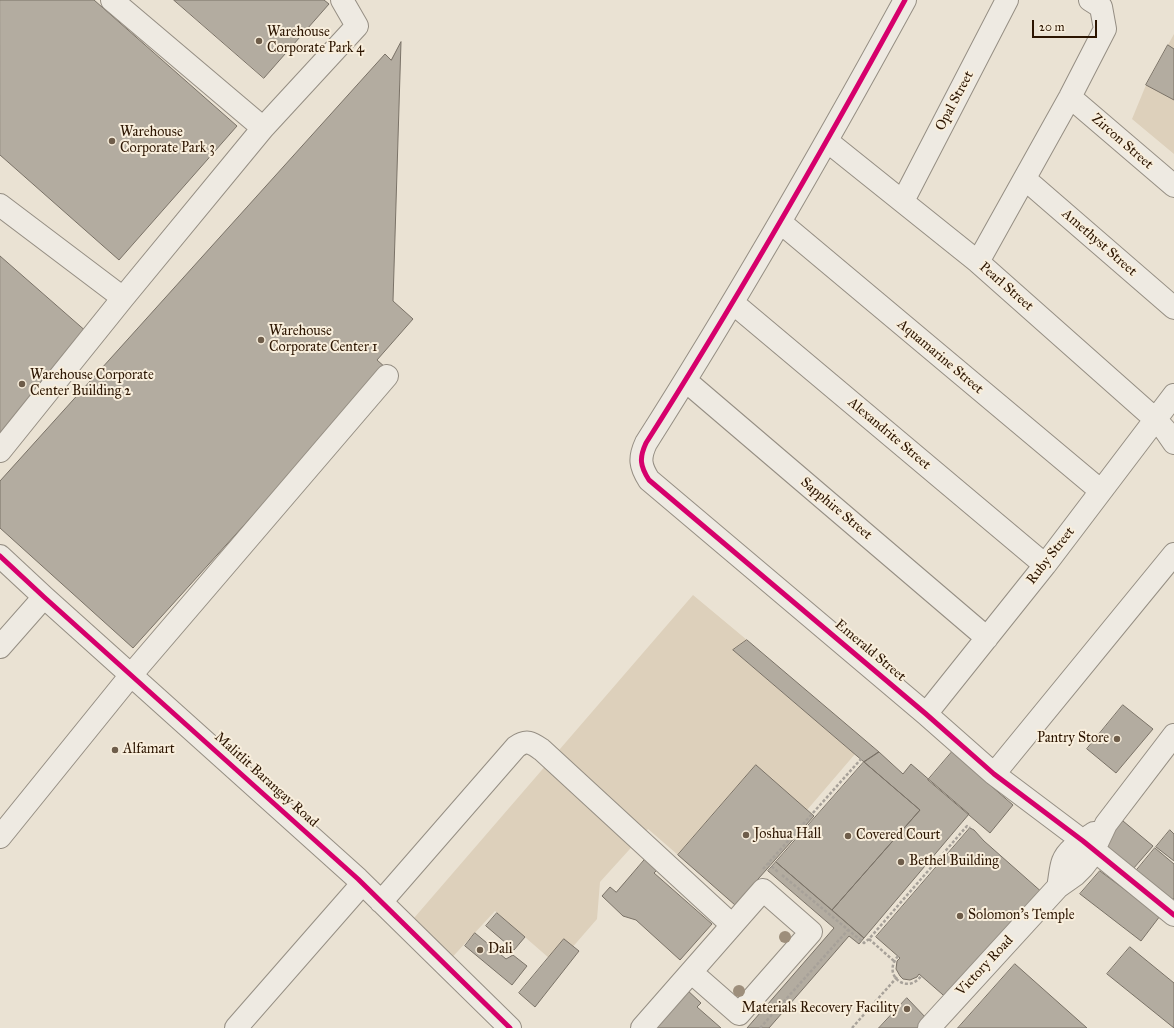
<!DOCTYPE html>
<style>
body{margin:0}
#map{position:relative;width:1174px;height:1028px;overflow:hidden;background:#eae2d3;font-family:"IM FELL Great Primer",serif}
canvas{display:block}
.scale{position:absolute;left:1032px;top:20px;width:65px;height:18px;box-sizing:border-box;border:2px solid #2c1501;border-top:0;padding-left:5px;font-size:12px;line-height:14px;white-space:nowrap;color:#2c1501;-webkit-text-stroke:3px #f8eedc;paint-order:stroke}
</style>
<div id="map">
<canvas width="1174" height="1028"></canvas>
<div class="scale">20 m</div>
</div>
<script>
const ctx = document.querySelector('canvas').getContext('2d');
ctx.lineJoin = 'round';
function paint(path, color) {
  ctx.fillStyle = color;
  ctx.fill(path, 'evenodd');
}
function stroke(path, color, width, dash) {
  ctx.strokeStyle = color;
  ctx.lineWidth = width;
  ctx.lineCap = dash ? 'butt' : 'round';
  ctx.setLineDash(dash || []);
  ctx.stroke(path);
}
function label(font, color, halo, rows, align = 'center') {
  ctx.font = font + ' "IM FELL Great Primer",serif';
  ctx.lineWidth = 4;
  ctx.setLineDash([]);
  ctx.textBaseline = 'middle';
  ctx.strokeStyle = halo;
  ctx.fillStyle = color;
  for (const [text, x, y, turn = 0] of rows) {
    ctx.save();
    ctx.translate(x, y);
    ctx.rotate((+turn || 0) * Math.PI / 180);
    ctx.textAlign = isNaN(turn) ? turn : align;
    if (halo) ctx.strokeText(text, 0, 0);
    ctx.fillText(text, 0, 0);
    ctx.restore();
  }
}
paint(new Path2D(`
 M1174 34V154L1132 119 1146 85Z
 M693 595 747 640 733 650 855 754 807 810 756 766 678 855 648 829 600 882 597 919 557 965 495 911 446 964 408 925Z`), '#ddd0bb');
const building = new Path2D(`
 M0 0H94L237 126 119 260 0 155Z
 M174 0H324L329 4 264 78Z
 M401 42 393 301 413 319 377 360 386 368 133 648 0 528V481L385 54 391 60Z
 M1168 45 1174 49V100L1146 85Z
 M0 256 88 333 0 434Z
 M747 640 879 752 864 762 733 650Z
 M1123 705 1153 729 1116 773 1087 749Z
 M879 752 903 774 911 764 969 814 864 938 832 910 920 810 864 762Z
 M952 752 1013 805 990 833 928 780Z
 M864 762 920 810 832 910 776 862Z
 M756 765 814 816 735 905 678 855Z
 M1123 821 1153 846 1133 869 1104 844Z
 M970 828 974 830 984 841 1044 894 950 1001 919 974 917 977 910 980 903 979 900 976 896 969 897 961 900 958 876 937Z
 M1170 830 1174 834V861L1156 847Z
 M1155 848 1174 864V898L1172 901 1136 871Z
 M647 857 659 868 654 873 712 924 680 960 636 920 623 916 602 896 610 887 616 892Z
 M776 862 864 938 859 944 849 936 769 1028H747L834 928 768 871Z
 M1100 871 1160 916 1141 941 1080 894Z
 M497 913 525 937 514 950 486 926Z
 M475 933 506 959 513 955 527 966 512 985 465 946Z
 M564 939 579 951 535 1007 519 993Z
 M1130 947 1174 983V1028L1107 974Z
 M1015 964 1087 1028H958Z
 M685 988 701 1003 697 1007 721 1028H650Z
 M907 998 928 1020 920 1028H879Z`);
paint(building, '#b3aca0');
stroke(building, '#7a7267', 1);
const minor = new Path2D(`
 M112 0 263 128
 M905 0C823 150 738 298 646 443 639 458 640 466 649 480L926 714 994 774 1083 841 1174 915
 M1070 97 1174 186
 M827 141 978 262 1155 419 1165 430 1174 443
 M1025 179 1174 308
 M903 201 1007 0
 M0 205 123 298
 M780 222 1101 491
 M978 262 1070 97 1105 29 1101 7 1090 0
 M733 303 1045 565
 M686 381 987 638
 M0 451 123 298 263 128 357 26 342 0
 M0 556 44 597 358 879 510 1028
 M0 647 44 597
 M926 714 1045 565 1174 395
 M994 774 1174 554
 M0 837 131 675 387 376
 M1058 887C1060 879 1060 869 1063 861 1068 848 1083 841 1094 833
 M381 902 516 747C527 739 532 743 542 750L732 925
 M236 1028 362 884
 M642 1028 763 890 811 932 739 1014 691 972
 M929 1028 1058 887 1075 875 1083 867 1090 858 1106 824 1174 735`);
stroke(minor, '#958e83', 24);
stroke(new Path2D(`
 M768 863 778 872
 M763 869 861 759
 M782 875 864 943 869 939 967 826 970 828
 M869 939 894 961
 M898 956C881 976 908 995 921 976
 M760 1028 848 930
 M852 1028 898 976`), '#a7a199', 2.5, [3, 2]);
stroke(minor, '#eeeae2', 22);
stroke(new Path2D(`
 M905 0C823 150 738 298 646 443 639 458 640 466 649 480L926 714 994 774 1083 841 1174 915
 M0 556 44 597 358 879 510 1028`), '#d6006c', 5);
ctx.fillStyle = '#9d8e7b';
for (const [x, y] of [
 [785,937],
 [739,991]
]) {
  ctx.beginPath();
  ctx.arc(x, y, 6, 0, 2 * Math.PI);
  ctx.fill();
}
for (const [x, y, r, color] of [
 [259,41,4,"#6e5d4a"],
 [112,141,4,"#6e5d4a"],
 [261,340,4,"#6e5d4a"],
 [22,384,4,"#6e5d4a"],
 [1117,739,4,"#6e5d4a"],
 [115,750,4,"#6e5d4a"],
 [746,835,4,"#6e5d4a"],
 [848,836,4,"#6e5d4a"],
 [901,862,4,"#6e5d4a"],
 [960,916,4,"#6e5d4a"],
 [480,950,4,"#6e5d4a"],
 [907,1009,4,"#6e5d4a"]
]) {
  const dot = new Path2D();
  dot.arc(x, y, r, 0, 2 * Math.PI);
  ctx.fillStyle = color;
  ctx.fill(dot);
  stroke(dot, '#f8eedc', 1.5);
}
label('14px', '#2c1501', '#f8eedc', [
 ["Warehouse",267,33],
 ["Corporate Park 4",267,49],
 ["Warehouse",120,133],
 ["Corporate Park 3",120,149],
 ["Warehouse",269,332],
 ["Corporate Center 1",269,348],
 ["Warehouse Corporate",30,376],
 ["Center Building 2",30,392],
 ["Pantry Store",1109,739,"right"],
 ["Alfamart",123,750],
 ["Joshua Hall",754,835],
 ["Covered Court",856,836],
 ["Bethel Building",909,862],
 ["Solomon's Temple",968,916],
 ["Dali",488,950],
 ["Materials Recovery Facility",899,1009,"right"]
], 'left');
label('14px', '#2c1501', '#f8eedc', [
 ["Opal Street",955,101,-62],
 ["Zircon Street",1122,142,41],
 ["Amethyst Street",1099,243,41],
 ["Pearl Street",1006,287,41],
 ["Aquamarine Street",940,357,40],
 ["Alexandrite Street",889,434,40],
 ["Sapphire Street",836,509,40],
 ["Ruby Street",1051,556,-52],
 ["Emerald Street",870,651,40],
 ["Malitlit Barangay Road",266,780,42],
 ["Victory Road",985,966,-47]
]);
</script>
